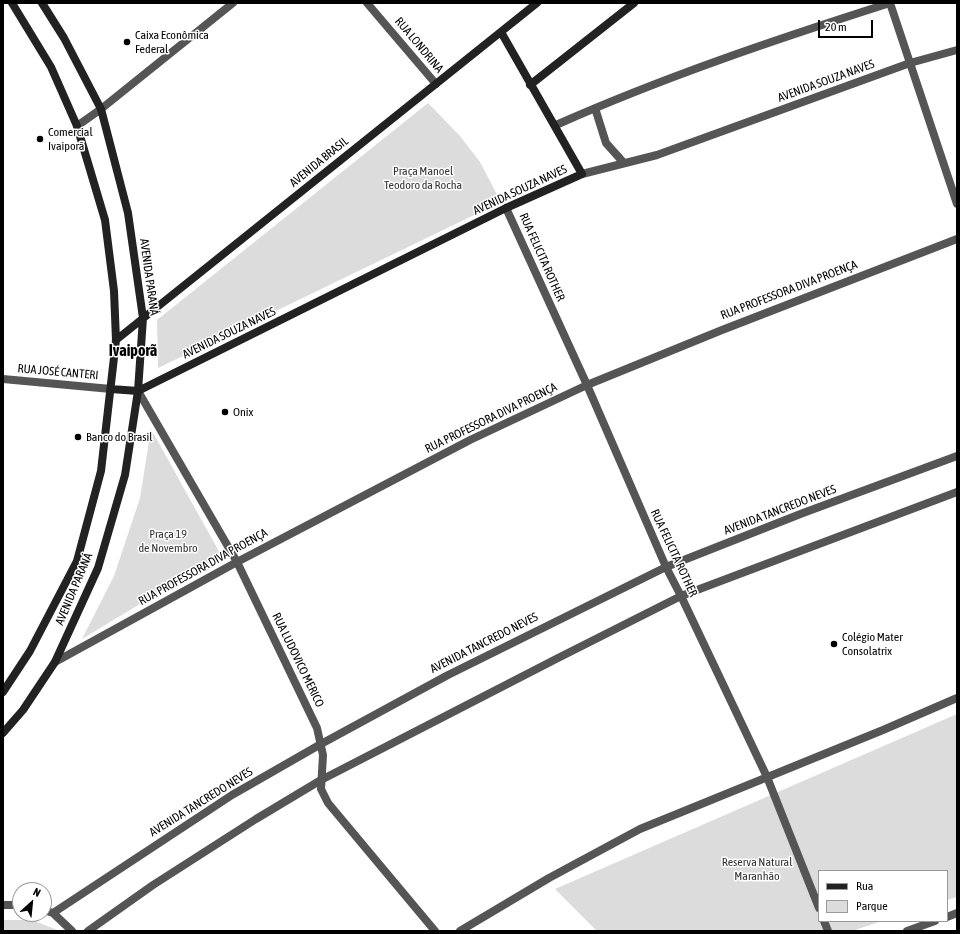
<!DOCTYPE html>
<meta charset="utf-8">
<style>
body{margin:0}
#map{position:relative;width:960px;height:934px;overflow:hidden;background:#fff;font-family:"Asap Condensed",sans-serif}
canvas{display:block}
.frame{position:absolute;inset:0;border:4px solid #000;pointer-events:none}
.legend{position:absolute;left:818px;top:870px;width:130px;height:52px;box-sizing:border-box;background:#fff;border:1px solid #999;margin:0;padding:5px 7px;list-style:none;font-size:12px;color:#000}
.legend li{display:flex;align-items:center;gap:8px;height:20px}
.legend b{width:20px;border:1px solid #999}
.north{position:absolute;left:12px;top:882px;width:40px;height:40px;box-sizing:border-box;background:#fff;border:1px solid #999;border-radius:50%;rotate:27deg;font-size:11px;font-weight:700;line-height:16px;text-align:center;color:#000}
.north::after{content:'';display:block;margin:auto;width:14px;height:18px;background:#000;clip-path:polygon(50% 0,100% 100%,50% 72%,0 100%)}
.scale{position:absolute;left:818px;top:20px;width:55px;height:18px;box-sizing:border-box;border:2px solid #000;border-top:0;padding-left:5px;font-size:12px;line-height:14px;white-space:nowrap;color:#000;-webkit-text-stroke:3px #fff;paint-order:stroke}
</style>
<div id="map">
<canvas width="960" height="934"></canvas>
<div class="frame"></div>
<ul class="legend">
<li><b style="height:5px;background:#222"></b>Rua</li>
<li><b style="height:11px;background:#dcdcdc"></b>Parque</li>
</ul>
<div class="north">N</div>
<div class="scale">20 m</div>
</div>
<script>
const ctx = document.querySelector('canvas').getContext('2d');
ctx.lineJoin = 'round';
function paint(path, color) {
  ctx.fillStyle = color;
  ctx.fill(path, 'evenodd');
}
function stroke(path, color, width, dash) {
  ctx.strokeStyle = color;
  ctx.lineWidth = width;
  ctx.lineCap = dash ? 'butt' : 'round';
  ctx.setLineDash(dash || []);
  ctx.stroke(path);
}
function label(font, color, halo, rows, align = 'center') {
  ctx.font = font + ' "Asap Condensed",sans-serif';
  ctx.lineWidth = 3;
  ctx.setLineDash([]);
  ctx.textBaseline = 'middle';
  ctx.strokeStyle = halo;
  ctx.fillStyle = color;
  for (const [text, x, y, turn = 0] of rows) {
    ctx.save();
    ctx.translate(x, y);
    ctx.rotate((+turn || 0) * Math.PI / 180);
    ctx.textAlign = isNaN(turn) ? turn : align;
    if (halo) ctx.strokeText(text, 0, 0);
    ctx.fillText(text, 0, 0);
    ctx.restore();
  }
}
paint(new Path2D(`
 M428 103 460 136 480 162 501 202 158 368 157 320Z
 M151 429 221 555 82 639 114 576 140 498Z
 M957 714V897L947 900V871H819V921H882L852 931H597L555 889Z
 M3 920H32L60 931H3Z`), '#dcdcdc');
stroke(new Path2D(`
 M367 3 436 84
 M910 63 957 204
 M77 126 101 109 233 3
 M506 208 587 385 666 567 681 596 767 777 819 908
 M3 379 111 389
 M138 391 237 562 317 728 323 755 321 789 328 803 435 931
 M55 662 237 562 470 440 587 385 722 330 957 239
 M824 921 828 931
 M460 931 549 878 640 829 883 730 957 698`), '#555', 8);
stroke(new Path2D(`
 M890 3 910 63
 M595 108 606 143 623 162
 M556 125C664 77 777 39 890 3
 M582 174 657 155 910 63 957 50
 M3 905H20
 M44 910 53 913 72 931
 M53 913 232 795 321 744 448 675 666 567 803 513 957 456
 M947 917 957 913
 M88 931 153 885 256 819 321 780 558 658 681 596 957 492
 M907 931 935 921`), '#555', 8);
stroke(new Path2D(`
 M530 85 634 3
 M116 340 537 3
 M111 389 138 391 506 208 582 174 501 32
 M3 692 30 651 77 561 101 471 116 340 114 291 105 220 77 126 51 67 12 3
 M3 733 23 710 55 662 98 568 125 475 138 391 143 318 128 213 101 109 64 38 42 3`), '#222', 8);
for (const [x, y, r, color] of [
 [127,42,4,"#000"],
 [40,139,4,"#000"],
 [225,412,4,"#000"],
 [78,437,4,"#000"],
 [834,644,4,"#000"]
]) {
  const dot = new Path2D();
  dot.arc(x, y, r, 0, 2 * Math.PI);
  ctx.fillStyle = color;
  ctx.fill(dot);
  stroke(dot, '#fff', 1.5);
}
label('12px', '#000', '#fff', [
 ["Caixa Econômica",135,35],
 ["Federal",135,49],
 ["Comercial",48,132],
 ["Ivaiporã",48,146],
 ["Onix",233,412],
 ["Banco do Brasil",86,437],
 ["Colégio Mater",842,637],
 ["Consolatrix",842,651]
], 'left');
label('12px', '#000', '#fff', [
 ["RUA LONDRINA",419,45,50],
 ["AVENIDA SOUZA NAVES",826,81,-20],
 ["AVENIDA BRASIL",319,162,-39],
 ["AVENIDA SOUZA NAVES",520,190,-25],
 ["RUA FELICITA ROTHER",542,257,66],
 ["AVENIDA PARANÁ",149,277,82],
 ["RUA PROFESSORA DIVA PROENÇA",789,290,-21],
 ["AVENIDA SOUZA NAVES",229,333,-26],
 ["RUA JOSÉ CANTERI",58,372,5],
 ["RUA PROFESSORA DIVA PROENÇA",491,418,-26],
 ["AVENIDA TANCREDO NEVES",780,510,-21],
 ["RUA FELICITA ROTHER",674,553,65],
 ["RUA PROFESSORA DIVA PROENÇA",203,567,-29],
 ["AVENIDA PARANÁ",74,589,-67],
 ["AVENIDA TANCREDO NEVES",484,643,-27],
 ["RUA LUDOVICO MERICO",298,660,64],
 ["AVENIDA TANCREDO NEVES",201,802,-32]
]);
label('12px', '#333', '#fff', [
 ["Praça Manoel",423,171],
 ["Teodoro da Rocha",423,185],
 ["Praça 19",168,534],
 ["de Novembro",168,548],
 ["Reserva Natural",757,862],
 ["Maranhão",757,876]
]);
label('bold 16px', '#000', '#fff', [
 ["Ivaiporã",133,351]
]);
</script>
